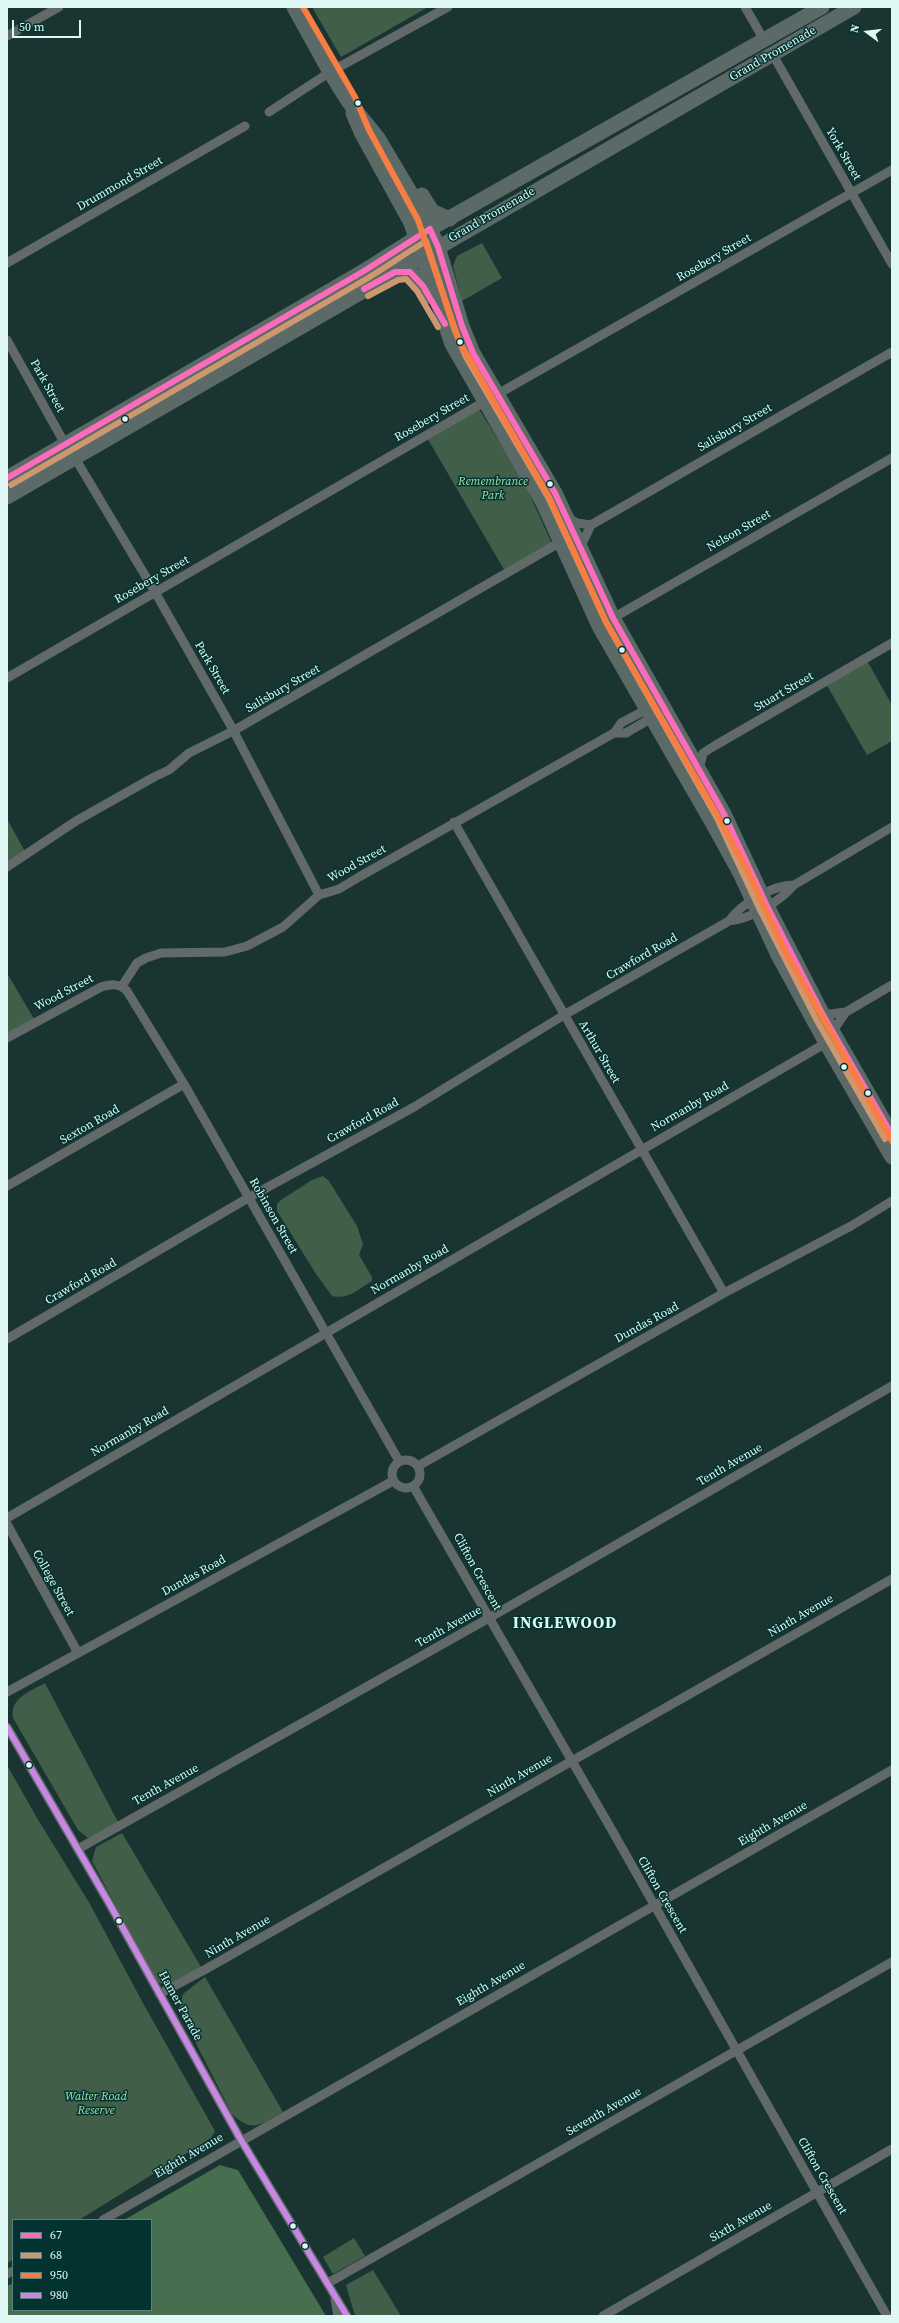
<!DOCTYPE html>
<style>
body{margin:0}
#map{position:relative;width:899px;height:2323px;overflow:hidden;background:#1a3432;font-family:"Source Serif 4",serif}
canvas{display:block}
.frame{position:absolute;inset:0;border:8px solid #e0f8f5;pointer-events:none}
.legend{position:absolute;left:12px;top:2219px;width:140px;height:92px;box-sizing:border-box;background:#023331;border:1px solid #5b827f;margin:0;padding:5px 7px;list-style:none;font-size:12px;color:#e0f8f5}
.legend li{display:flex;align-items:center;gap:8px;height:20px}
.legend b{width:20px;border:1px solid #5b827f}
.north{position:absolute;left:847px;top:12px;width:40px;height:40px;-webkit-text-stroke:3px #023331;paint-order:stroke;rotate:285deg;font-size:11px;font-weight:700;line-height:16px;text-align:center;color:#e0f8f5}
.north::after{content:'';display:block;margin:auto;width:14px;height:18px;background:#e0f8f5;clip-path:polygon(50% 0,100% 100%,50% 72%,0 100%)}
.scale{position:absolute;left:12px;top:20px;width:69px;height:18px;box-sizing:border-box;border:2px solid #e0f8f5;border-top:0;padding-left:5px;font-size:12px;line-height:14px;white-space:nowrap;color:#e0f8f5;-webkit-text-stroke:3px #023331;paint-order:stroke}
</style>
<div id="map">
<canvas width="899" height="2323"></canvas>
<div class="frame"></div>
<ul class="legend">
<li><b style="height:5px;background:#fb6dba"></b>67</li>
<li><b style="height:5px;background:#cd976f"></b>68</li>
<li><b style="height:5px;background:#f77d43"></b>950</li>
<li><b style="height:5px;background:#c787e3"></b>980</li>
</ul>
<div class="north">N</div>
<div class="scale">50 m</div>
</div>
<script>
const ctx = document.querySelector('canvas').getContext('2d');
ctx.lineJoin = 'round';
function paint(path, color) {
  ctx.fillStyle = color;
  ctx.fill(path, 'evenodd');
}
function stroke(path, color, width, dash) {
  ctx.strokeStyle = color;
  ctx.lineWidth = width;
  ctx.lineCap = dash ? 'butt' : 'round';
  ctx.setLineDash(dash || []);
  ctx.stroke(path);
}
function label(font, color, halo, rows, align = 'center') {
  ctx.font = font + ' "Source Serif 4",serif';
  ctx.lineWidth = 3;
  ctx.setLineDash([]);
  ctx.textBaseline = 'middle';
  ctx.strokeStyle = halo;
  ctx.fillStyle = color;
  for (const [text, x, y, turn = 0] of rows) {
    ctx.save();
    ctx.translate(x, y);
    ctx.rotate((+turn || 0) * Math.PI / 180);
    ctx.textAlign = isNaN(turn) ? turn : align;
    if (halo) ctx.strokeText(text, 0, 0);
    ctx.fillText(text, 0, 0);
    ctx.restore();
  }
}
paint(new Path2D(`
 M312 7H428L341 57Z
 M482 243 502 278 462 301 453 266 457 256Z
 M477 406 522 478 553 546 506 573 426 436Z
 M866 659 892 705V741L867 755 825 682Z
 M7 819 27 855 7 867Z
 M7 973 34 1019 7 1036Z
 M323 1176 329 1181 357 1226 363 1244 359 1255 372 1277V1281C359 1289 348 1300 332 1296L316 1274 277 1211V1204L281 1200 312 1180Z
 M45 1683 118 1822 88 1838 78 1830 13 1718C10 1698 29 1692 45 1683Z
 M7 1765 37 1818 90 1904 144 2005 215 2131 211 2138 79 2220H13V2260L7 2263Z
 M122 1833 201 1967 167 1985 156 1982 92 1861 96 1847Z
 M205 1977 283 2112C261 2124 253 2134 232 2114L179 2010 183 1994Z
 M354 2238 365 2256 333 2274 323 2257Z
 M373 2270 401 2316H355L346 2285Z`), '#415e48');
paint(new Path2D(`
 M220 2165 238 2170 326 2316H7V2286L13 2283V2310H151V2220H124Z`), '#466e4f');
stroke(new Path2D(`
 M745 7 764 40
 M7 36 59 7
 M773 55 892 264
 M269 112 330 72 448 7
 M7 263 245 126
 M7 340 65 444
 M75 458 155 592 231 726 319 895
 M568 518 577 523 591 525
 M580 548 591 525 892 352
 M599 626 892 458
 M7 678 503 391 892 170
 M614 733H626L665 710
 M699 770 703 753 716 745 892 643
 M454 822 724 1293
 M7 867 76 821 154 777 169 770 189 753 233 731 564 540
 M729 921C741 904 772 885 794 885
 M122 986 137 963 146 958 161 953 225 952 247 946 283 927 319 895 339 889 359 877 614 733 621 723 651 707
 M823 1015 846 1012 892 985
 M832 1032 846 1012
 M7 1038 101 987C112 984 119 983 127 991L184 1084 399 1461
 M7 1186 184 1084
 M7 1339 248 1198 414 1107 564 1015 729 921C751 919 779 902 794 885L892 827
 M392 1474a14 14 0 1 1 28 0a14 14 0 1 1-28 0Z
 M418 1466 724 1293 851 1226 892 1201
 M413 1486 613 1832 887 2316
 M7 1518 826 1043
 M7 1524 78 1653
 M7 1692 393 1481
 M7 1727 109 1903 241 2140 347 2316
 M78 1849 489 1618 892 1386
 M159 1994 206 1969 892 1579
 M103 2220 892 1770
 M7 2274 13 2271
 M328 2283 892 1962
 M335 2299 338 2316
 M603 2316 892 2149`), '#616a68', 9);
stroke(new Path2D(`
 M294 7 330 72 348 101 378 138 425 217 438 247 462 326 473 353 555 493 613 618 724 814 767 906 823 1015 892 1135
 M353 113 362 134 411 223 452 344 542 501 599 626 713 824 741 875 778 955 826 1043 892 1157
 M422 195 432 211 450 219
 M395 271C417 272 420 278 429 296
 M7 478 364 271 430 229 822 7
 M7 497 854 7`), '#5b6a67', 15);
stroke(new Path2D(`
 M364 289 395 272H410L423 286 445 324
 M7 478 364 271 430 229 438 247 462 326 473 353 555 493 613 618 724 814 767 906 823 1015 892 1135`), '#fb6dba', 6);
stroke(new Path2D(`
 M368 296 398 280 406 279 417 291 438 327
 M11 485 368 278 426 241 454 328 466 357 548 497 606 622 717 818 760 910 816 1019 885 1139`), '#cd976f', 6);
stroke(new Path2D(`
 M303 7 355 97 369 130 418 220 459 341 549 497 606 622 720 820 748 872 785 951 892 1141`), '#f77d43', 6);
stroke(new Path2D(`
 M7 1727 109 1903 241 2140 347 2316`), '#c787e3', 6);
for (const [x, y, r, color] of [
 [358,103,3.5,"#e0f8f5"],
 [460,342,3.5,"#e0f8f5"],
 [125,419,3.5,"#e0f8f5"],
 [550,484,3.5,"#e0f8f5"],
 [622,650,3.5,"#e0f8f5"],
 [727,821,3.5,"#e0f8f5"],
 [844,1067,3.5,"#e0f8f5"],
 [868,1093,3.5,"#e0f8f5"],
 [29,1765,3.5,"#e0f8f5"],
 [119,1921,3.5,"#e0f8f5"],
 [293,2226,3.5,"#e0f8f5"],
 [305,2246,3.5,"#e0f8f5"]
]) {
  const dot = new Path2D();
  dot.arc(x, y, r, 0, 2 * Math.PI);
  ctx.fillStyle = color;
  ctx.fill(dot);
  stroke(dot, '#023331', 1.5);
}
label('12px', '#e0f8f5', '#023331', [
 ["Grand Promenade",773,54,-30],
 ["York Street",843,154,60],
 ["Drummond Street",120,184,-30],
 ["Grand Promenade",492,215,-30],
 ["Rosebery Street",714,258,-30],
 ["Park Street",47,386,61],
 ["Rosebery Street",432,418,-30],
 ["Salisbury Street",735,428,-30],
 ["Nelson Street",739,531,-30],
 ["Rosebery Street",152,580,-30],
 ["Park Street",212,668,60],
 ["Salisbury Street",283,689,-30],
 ["Stuart Street",784,692,-30],
 ["Wood Street",357,864,-29],
 ["Crawford Road",642,957,-30],
 ["Wood Street",64,993,-28],
 ["Arthur Street",599,1052,60],
 ["Normanby Road",690,1107,-30],
 ["Crawford Road",363,1121,-29],
 ["Sexton Road",90,1125,-30],
 ["Robinson Street",273,1216,60],
 ["Normanby Road",410,1270,-30],
 ["Crawford Road",81,1282,-30],
 ["Dundas Road",647,1323,-29],
 ["Normanby Road",130,1432,-30],
 ["Tenth Avenue",730,1465,-30],
 ["Clifton Crescent",477,1572,61],
 ["Dundas Road",194,1576,-29],
 ["College Street",53,1583,61],
 ["Ninth Avenue",801,1616,-30],
 ["Tenth Avenue",449,1627,-29],
 ["Ninth Avenue",520,1776,-30],
 ["Tenth Avenue",166,1785,-29],
 ["Eighth Avenue",773,1824,-30],
 ["Clifton Crescent",662,1895,60],
 ["Ninth Avenue",238,1937,-30],
 ["Eighth Avenue",491,1984,-30],
 ["Hamer Parade",180,2006,61],
 ["Seventh Avenue",604,2112,-30],
 ["Eighth Avenue",189,2156,-30],
 ["Clifton Crescent",822,2176,60],
 ["Sixth Avenue",741,2222,-30]
]);
label('italic 12px', '#9fe0a7', '#023331', [
 ["Remembrance",493,482],
 ["Park",493,496],
 ["Walter Road",96,2097],
 ["Reserve",96,2111]
]);
ctx.letterSpacing = '1px';
label('bold 16px', '#e0f8f5', '#023331', [
 ["INGLEWOOD",565,1624]
]);
ctx.letterSpacing = '0px';
</script>
